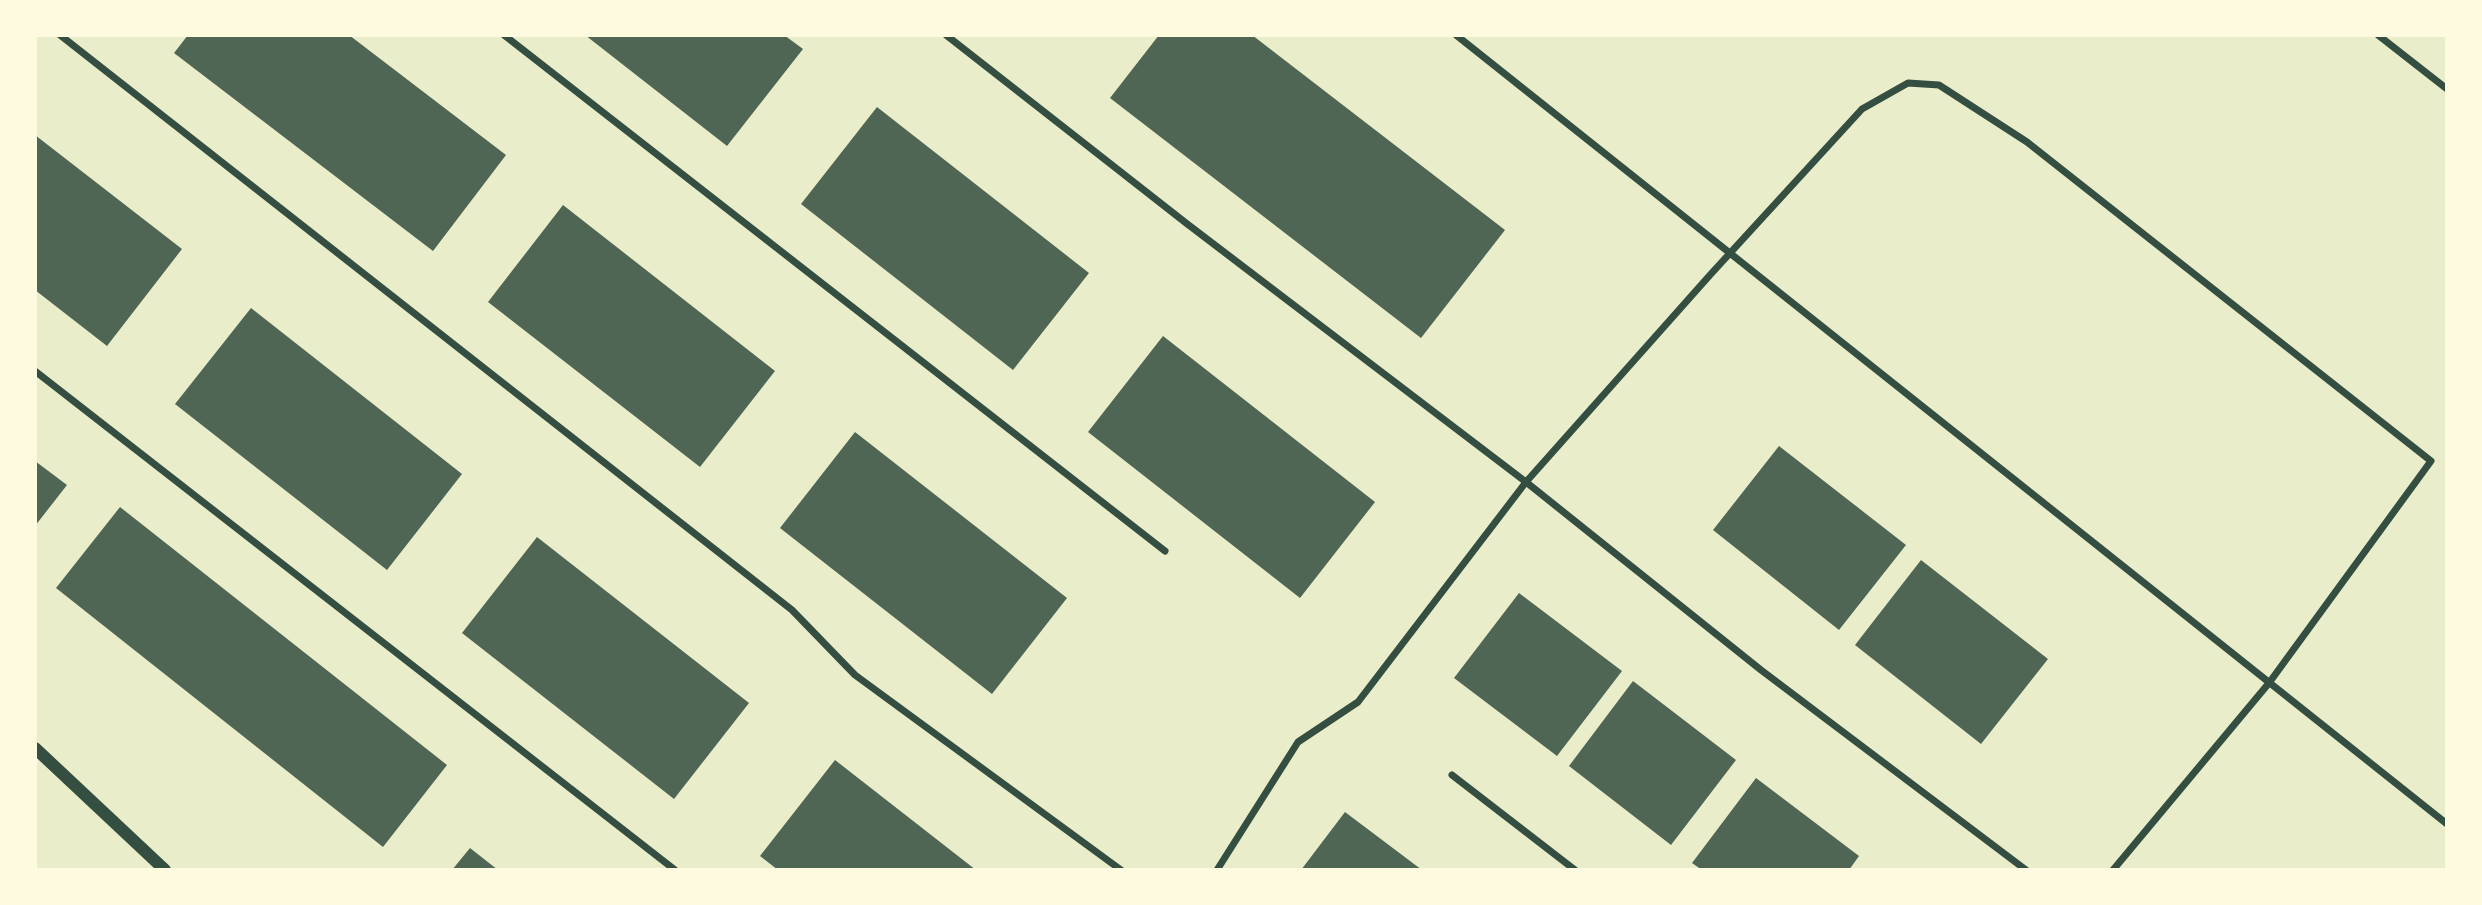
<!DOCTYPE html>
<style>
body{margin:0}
#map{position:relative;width:2482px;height:905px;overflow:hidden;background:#e9edc9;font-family:Barlow,sans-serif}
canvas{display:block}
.frame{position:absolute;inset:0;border:37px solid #fefae0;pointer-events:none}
</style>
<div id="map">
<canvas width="2482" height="905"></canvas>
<div class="frame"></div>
</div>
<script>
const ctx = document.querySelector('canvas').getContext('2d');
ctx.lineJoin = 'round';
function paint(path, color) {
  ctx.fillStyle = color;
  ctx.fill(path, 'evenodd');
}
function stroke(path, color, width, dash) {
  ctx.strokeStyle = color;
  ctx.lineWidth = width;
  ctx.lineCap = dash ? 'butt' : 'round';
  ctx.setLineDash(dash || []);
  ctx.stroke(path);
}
paint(new Path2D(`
 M188 35H349L506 155 433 251 174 53Z
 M585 35H784L803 49 727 146Z
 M1159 35H1252L1505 230 1421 338 1110 98Z
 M877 107 1089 273 1013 370 801 204Z
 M35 135 182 249 107 346 35 290Z
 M563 205 775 371 700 467 488 302Z
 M251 308 462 474 387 570 175 404Z
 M1163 336 1375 502 1300 598 1088 432Z
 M855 432 1067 598 992 694 780 528Z
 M1779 446 1906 545 1839 630 1713 530Z
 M35 461 67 485 35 526Z
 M120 507 447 765 383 847 56 588Z
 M537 537 749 703 674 799 462 633Z
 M1921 560 2048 659 1981 744 1855 645Z
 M1519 593 1622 671 1557 756 1454 678Z
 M1633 681 1736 760 1671 845 1569 766Z
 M835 760 976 870H778L760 856Z
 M1756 778 1859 856 1849 870H1702L1692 863Z
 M1345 812 1422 870H1301Z
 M470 848 498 870H452Z`), '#4f6655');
stroke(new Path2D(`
 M60 35 792 610 855 675 1121 870
 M504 35 1165 551
 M946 35 1186 223 1526 482 1761 670 2026 870
 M1456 35 2447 824
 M2378 35 2447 89
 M35 371 675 870
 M1452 775 1575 870
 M1217 870 1298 742 1358 702 1526 482 1710 275 1862 109 1908 83 1939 85 2027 142 2431 461 2269 683 2113 870`), '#344e41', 7);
stroke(new Path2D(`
 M35 748 165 870`), '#344e41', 12);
</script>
